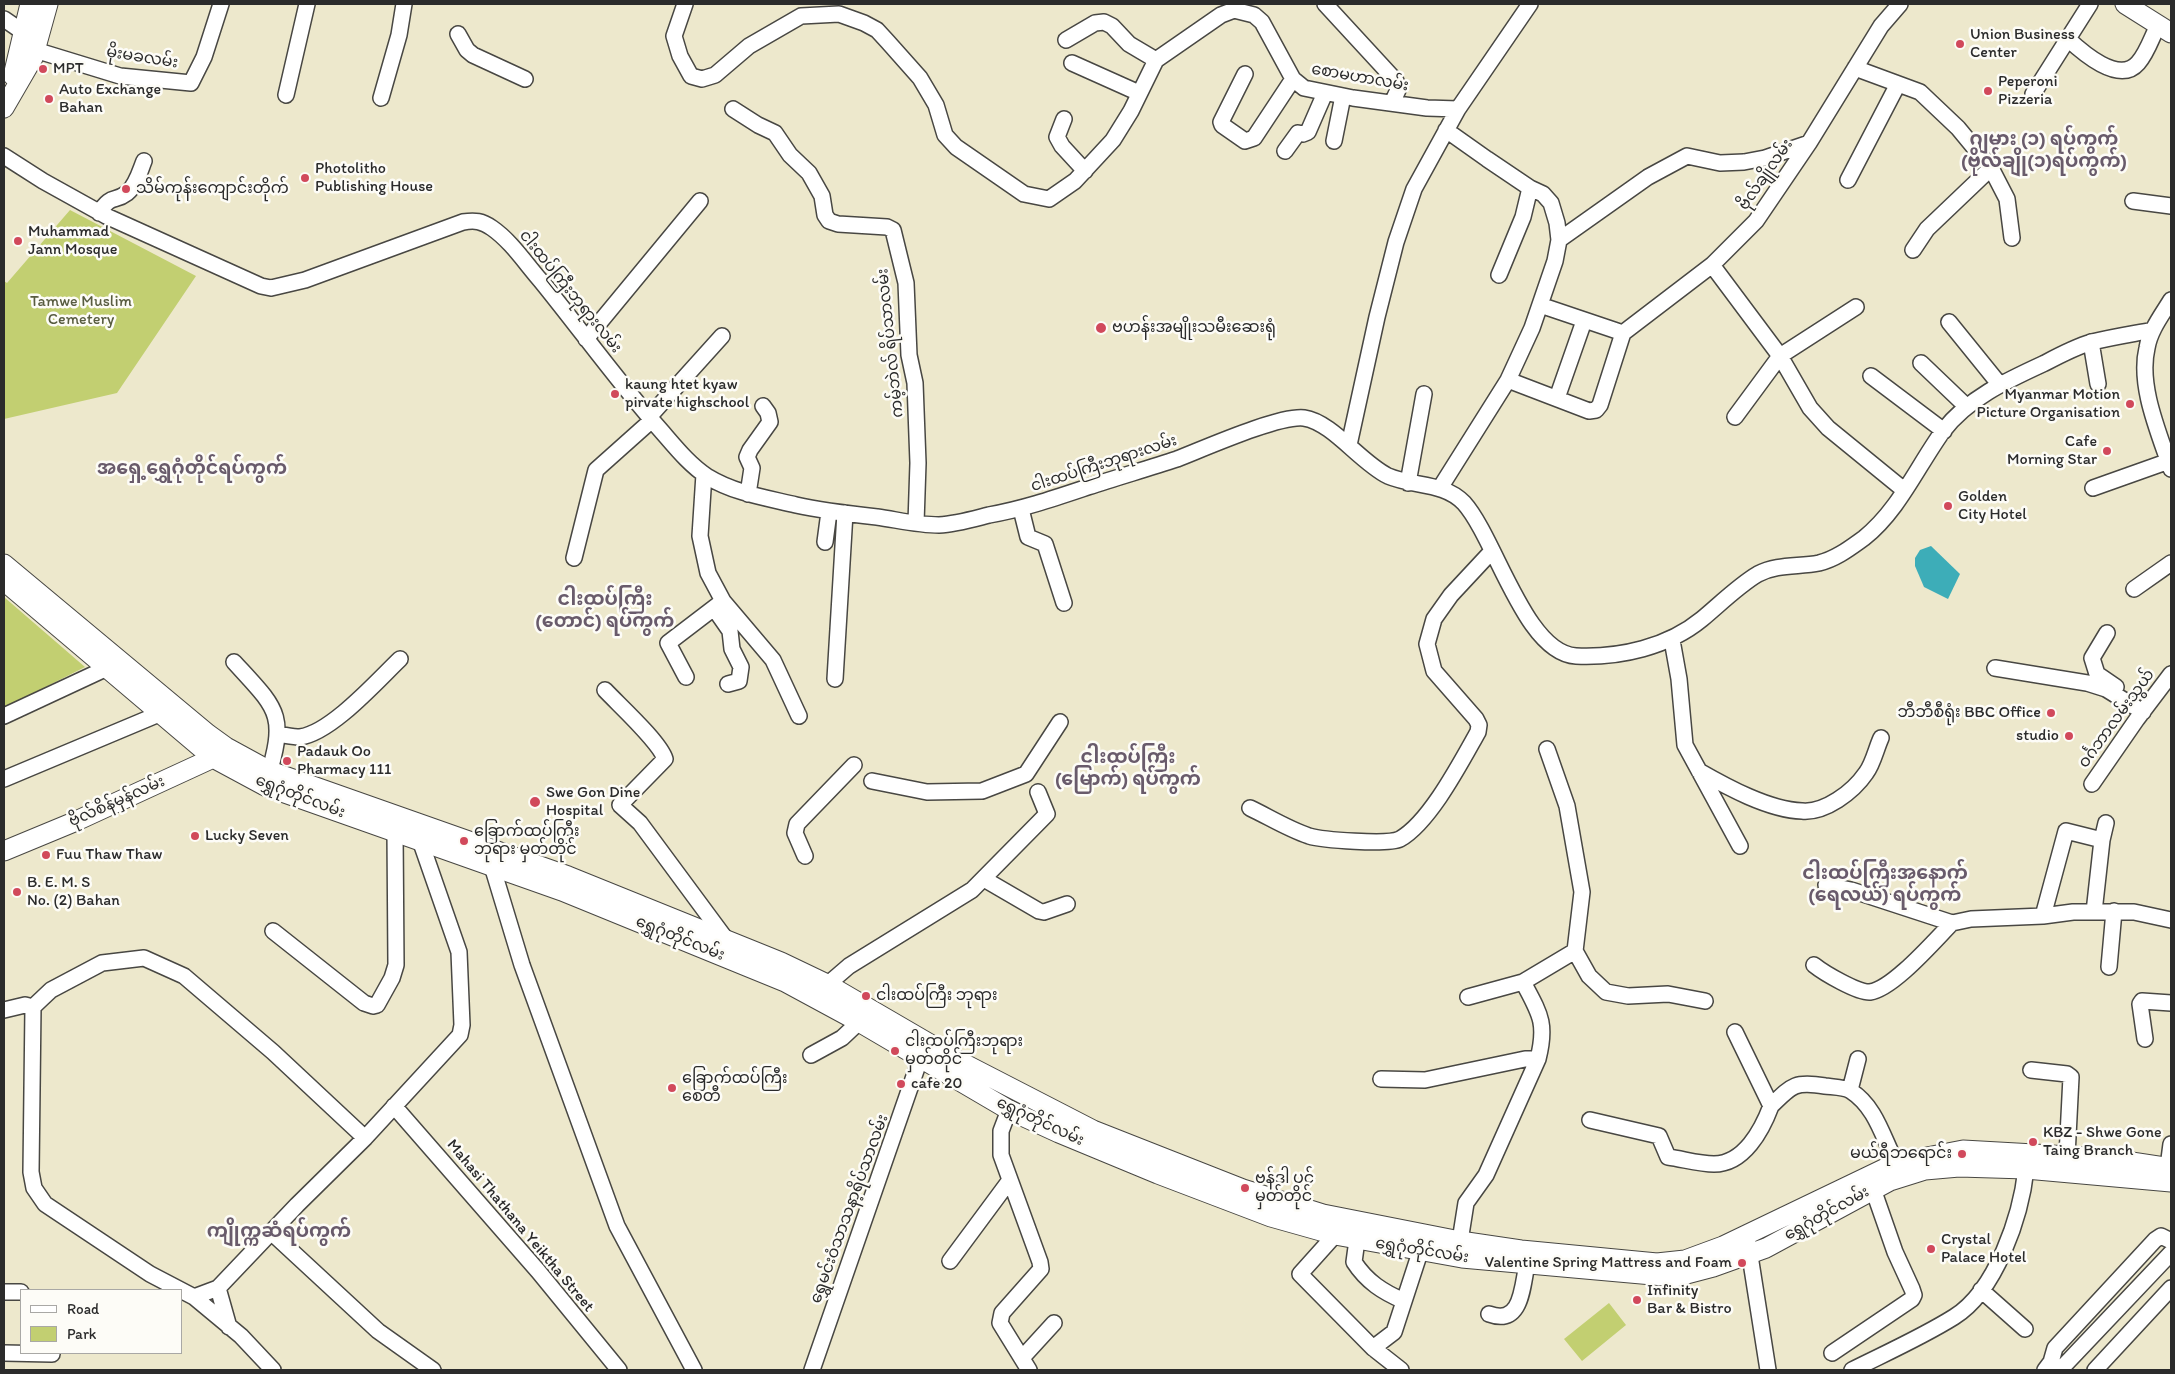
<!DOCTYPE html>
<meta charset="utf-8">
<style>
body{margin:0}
#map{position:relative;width:2175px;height:1374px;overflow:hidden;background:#ede8cc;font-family:Itim,sans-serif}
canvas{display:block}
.frame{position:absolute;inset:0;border:5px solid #2b2b2b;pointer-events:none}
.legend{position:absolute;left:20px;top:1289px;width:162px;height:65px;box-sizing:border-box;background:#fdfcf7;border:1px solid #a9a8a5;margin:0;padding:6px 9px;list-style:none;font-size:15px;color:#2b2b2b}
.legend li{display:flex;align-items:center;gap:10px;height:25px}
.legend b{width:25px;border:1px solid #a9a8a5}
</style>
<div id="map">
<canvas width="2175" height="1374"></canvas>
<div class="frame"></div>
<ul class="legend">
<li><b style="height:6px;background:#fff"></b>Road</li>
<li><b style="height:14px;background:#c2cf71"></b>Park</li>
</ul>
</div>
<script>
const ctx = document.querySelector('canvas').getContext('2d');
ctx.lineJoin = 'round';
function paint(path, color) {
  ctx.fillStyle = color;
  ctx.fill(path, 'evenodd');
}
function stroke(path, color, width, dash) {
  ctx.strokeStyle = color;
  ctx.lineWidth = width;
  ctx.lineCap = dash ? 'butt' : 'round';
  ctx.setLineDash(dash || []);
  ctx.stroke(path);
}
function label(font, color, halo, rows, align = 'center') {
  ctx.font = font + ' Itim,"Noto Sans Myanmar",sans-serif';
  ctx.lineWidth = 5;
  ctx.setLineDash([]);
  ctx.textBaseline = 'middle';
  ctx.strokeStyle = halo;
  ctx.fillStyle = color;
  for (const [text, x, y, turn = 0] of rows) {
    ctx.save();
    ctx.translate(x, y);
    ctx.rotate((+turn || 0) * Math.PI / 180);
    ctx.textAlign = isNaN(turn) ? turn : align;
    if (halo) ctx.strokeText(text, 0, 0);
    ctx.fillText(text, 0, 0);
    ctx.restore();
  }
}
paint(new Path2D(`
 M70 210 196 276 117 393 4 419V281L7 283Z
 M4 597 85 667 4 708Z
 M1609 1303 1626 1325 1582 1361 1564 1339Z`), '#c2cf71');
paint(new Path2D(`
 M1931 546 1960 574 1948 599 1924 587 1915 566V558L1920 550Z`), '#3dadb8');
const minor = new Path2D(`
 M685 4 674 36 680 56 691 76 702 79 715 75 749 46 801 16 839 14 864 23 877 30 888 42 920 78 936 105 945 135 956 147 1024 194 1049 199 1075 181 1113 140 1131 111 1156 60 1221 15 1234 10 1254 15 1262 22 1293 79 1304 88 1353 98 1427 108 1458 109
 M1325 4 1396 81 1398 90 1392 103
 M4 19 23 32
 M458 34 467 50 473 55 525 79
 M2068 39C2082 52 2119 85 2138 63 2147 53 2152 37 2158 25
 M1066 40 1095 23 1104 22 1112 26 1129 44 1156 60
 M35 50 120 76 191 83 204 57 221 4
 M1072 63 1139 93
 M1855 68 1920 92 1958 128 1991 168 2007 199 2012 238
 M1245 74 1221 122 1222 125 1245 141 1254 138 1293 79
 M2033 94 2090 4
 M286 95 307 4
 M381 98 399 35 404 4
 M733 109 758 125 775 133 790 155 809 173 822 196 825 215 829 221 838 224 887 227 893 230 906 283 909 355 915 383 918 463 916 523
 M1064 119 1057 137 1062 146 1085 171
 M1334 141 1343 96
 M1285 151 1298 133 1303 134 1308 132 1325 93
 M4 156 43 181 106 216 261 286 271 288 305 280 463 222C475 220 482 221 492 228 511 241 526 264 541 281 580 329 616 379 657 426 673 444 688 464 708 477 734 493 767 498 796 505 823 511 850 514 877 517 898 520 918 525 939 525 956 524 973 519 989 515 1023 509 1055 498 1088 487 1118 477 1147 469 1177 459 1203 449 1279 415 1304 418 1332 422 1361 463 1388 476 1414 487 1444 482 1464 503 1496 539 1525 653 1576 656 1620 658 1668 647 1702 619 1719 605 1739 585 1758 574 1777 564 1799 567 1819 563 1836 559 1850 548 1864 538 1899 510 1917 467 1943 431 1968 398 2008 380 2045 363 2060 355 2075 347 2092 342 2112 337 2132 334 2153 330
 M1848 180 1898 84
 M2133 201 2171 206
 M99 213C112 193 114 203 127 193 136 186 140 171 144 161
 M1559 240 1648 177 1687 156 1720 163 1744 162 1765 158 1809 143
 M1913 250 1927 229 1991 168
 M1712 265 1780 356 1810 408 1828 428 1904 490
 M1499 275 1523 217 1530 188
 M2171 300C2162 315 2150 330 2147 348 2138 386 2159 433 2171 469
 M1540 305 1623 333
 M1949 322 2000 385
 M1623 333 1712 265 1756 221 1809 143 1881 26 1900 4
 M586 339 700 201
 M2091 342 2098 384
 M1921 363 1966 406
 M1871 376 1944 431
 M1508 380 1589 411 1596 410 1600 405 1623 333
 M1557 398 1584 321
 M649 417 722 336
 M1735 417 1780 356 1856 307
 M1349 445 1377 317 1396 242 1414 189 1458 109 1530 4
 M704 474 700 536 708 573 723 601 773 660 799 716
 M1408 483 1424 394
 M1440 488 1508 380 1532 328 1555 261 1559 240 1557 223 1551 203 1543 194 1530 188 1487 159 1446 130
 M2093 488 2169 461
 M748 494 752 468 747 457 750 450 770 422 768 413 763 406
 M1021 509 1028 537 1045 544 1064 603
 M825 542 829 512
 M574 558 596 470 652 420
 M2134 589 2171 563
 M714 608 730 631 732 649 741 667 739 681 728 684
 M2107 633 2092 658 2097 674 2116 687
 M1672 640 1679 679 1685 745 1740 846
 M234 662C278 710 287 714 267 780
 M1995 668 2087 683 2106 689 2143 712
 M686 677 668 643 723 601
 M835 679 845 513
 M605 690C619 705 660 742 665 759L620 805 640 823 728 942
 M4 716 107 668 113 662
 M277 734C285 735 293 737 300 737 331 733 377 681 400 659
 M1547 749 1567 806 1582 892 1575 951
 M1699 771C1727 787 1769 810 1802 811 1825 813 1853 792 1866 773 1873 764 1876 749 1881 738
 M4 779 159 714
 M872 781 927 792 982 791 1026 774 1060 722
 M2092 784 2137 719 2171 674
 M1250 808C1269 817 1288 829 1309 836 1322 840 1388 845 1400 839 1430 822 1461 762 1478 732L1479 725 1476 719 1434 671 1427 644 1434 619 1451 595 1492 551
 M805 856 795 833 797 824 854 765
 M492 866 522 965 617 1226 694 1370
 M984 879 1039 911 1044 912 1067 904
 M1826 885 1851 890 1952 923 1971 919 2043 916 2073 912H2134L2171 920
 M2094 912 2102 840 2106 823
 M2043 916 2066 831 2102 840
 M273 931 364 1003 373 1006 377 1005 392 978 396 965 395 831 398 822
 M1814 965C1824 973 1858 993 1870 992 1893 989 1935 940 1952 923
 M2109 967 2114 911
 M820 991 849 966 972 890 1047 814 1038 792
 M1468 997 1523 982 1575 951 1589 976 1606 992 1628 996 1668 994 1705 1001
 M33 1007 31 1172 34 1188 45 1204 150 1274 194 1297 241 1336 273 1370
 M4 1010 25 1005 33 1007 51 990 102 963 144 958 184 976 273 1052 365 1138
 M2145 1039 2140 1004 2142 1001 2171 1003
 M811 1055 842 1038 859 1022
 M2031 1070 2067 1074 2071 1077 2067 1156
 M1381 1079 1425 1080 1525 1059H1538
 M1850 1090 1858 1059
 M394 1106 538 1271 619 1370
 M1771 1106C1792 1085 1795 1081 1825 1086 1832 1087 1845 1087 1851 1091 1876 1107 1883 1138 1896 1163
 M1009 1110 1001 1131V1155L1040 1262 1041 1269 1002 1313 1000 1323 1029 1370
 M1590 1120 1659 1136 1668 1157C1683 1159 1699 1164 1714 1164 1744 1164 1762 1130 1771 1106L1735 1032
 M2168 1167 2171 1144
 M271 1232 378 1331 433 1370
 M1335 1235 1300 1274 1373 1348 1401 1370
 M1357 1240 1354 1262C1367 1282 1383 1292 1404 1301
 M1460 1241 1466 1203 1486 1175 1538 1059C1547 1023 1540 1014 1523 982
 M1748 1243 1768 1370
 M950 1261 1010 1180
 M218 1288 229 1327
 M1981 1290 2025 1329
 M4 1292H21
 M194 1297 218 1288 297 1205 365 1138 460 1035 462 1025 459 952 420 840
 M1489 1314C1522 1326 1522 1287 1527 1264
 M1373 1348 1394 1332 1424 1240
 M4 1353 52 1354
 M1832 1353 1912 1299 1914 1295 1912 1289 1895 1252 1873 1189
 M1022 1358 1054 1323
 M812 1370 920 1059
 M1852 1370C1886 1353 1922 1337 1954 1317 1996 1291 2021 1216 2026 1169
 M2045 1370 2051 1362 2055 1348 2155 1240 2161 1236 2171 1241
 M2060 1370 2171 1253
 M2095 1370 2171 1288`);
const major = new Path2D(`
 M2125 4 2171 33
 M13 76 30 4
 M4 108 33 58 48 4
 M4 564 208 734 226 747 270 771 568 876 781 962 827 984 961 1062 1093 1130 1243 1189 1323 1214 1460 1241 1521 1250 1657 1263 1685 1260 1723 1246 1896 1163 1963 1150 2105 1158 2171 1168
 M4 581 213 758 265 786 562 891 785 982 859 1022 1009 1110 1059 1133 1158 1174 1271 1217 1335 1235 1462 1258 1675 1277 1713 1267 1766 1248 1890 1181 1925 1170 1959 1167 2026 1169 2171 1182
 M4 851 74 822 213 758 220 752`);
stroke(minor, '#484743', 18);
stroke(major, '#484743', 21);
stroke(minor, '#fff', 15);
stroke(major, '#fff', 19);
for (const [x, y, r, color] of [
 [1960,44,5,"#d1495b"],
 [43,69,5,"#d1495b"],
 [1988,91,5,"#d1495b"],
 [49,99,5,"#d1495b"],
 [305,178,5,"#d1495b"],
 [126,189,5,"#d1495b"],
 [18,241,5,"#d1495b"],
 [1101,328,6,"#d1495b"],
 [615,394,5,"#d1495b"],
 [2130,404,5,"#d1495b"],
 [2107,451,5,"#d1495b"],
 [1948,506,5,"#d1495b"],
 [2051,713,5,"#d1495b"],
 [2069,736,5,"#d1495b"],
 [287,761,5,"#d1495b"],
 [535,802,6,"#d1495b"],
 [195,836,5,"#d1495b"],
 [464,841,5,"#d1495b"],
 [46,855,5,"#d1495b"],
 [17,892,5,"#d1495b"],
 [866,996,5,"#d1495b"],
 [895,1051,5,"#d1495b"],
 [901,1084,5,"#d1495b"],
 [672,1088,5,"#d1495b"],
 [2033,1142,5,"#d1495b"],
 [1962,1154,5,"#d1495b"],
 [1245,1188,5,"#d1495b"],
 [1931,1249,5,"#d1495b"],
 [1742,1263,5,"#d1495b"],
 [1637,1300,5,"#d1495b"]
]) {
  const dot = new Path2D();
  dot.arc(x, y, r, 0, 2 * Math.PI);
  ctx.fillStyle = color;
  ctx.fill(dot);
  stroke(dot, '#fdfcf7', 2);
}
label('16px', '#2b2b2b', '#fdfcf7', [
 ["Union Business",1970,35],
 ["Center",1970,53],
 ["MPT",53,69],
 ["Peperoni",1998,82],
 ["Pizzeria",1998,100],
 ["Auto Exchange",59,90],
 ["Bahan",59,108],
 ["Photolitho",315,169],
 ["Publishing House",315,187],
 ["သိမ်ကုန်းကျောင်းတိုက်",136,189],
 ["Muhammad",28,232],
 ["Jann Mosque",28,250],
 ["ဗဟန်းအမျိုးသမီးဆေးရုံ",1112,328],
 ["kaung htet kyaw",625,385],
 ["pirvate highschool",625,403],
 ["Myanmar Motion",2120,395,"right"],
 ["Picture Organisation",2120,413,"right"],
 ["Cafe",2097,442,"right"],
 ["Morning Star",2097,460,"right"],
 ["Golden",1958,497],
 ["City Hotel",1958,515],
 ["ဘီဘီစီရုံး BBC Office",2041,713,"right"],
 ["studio",2059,736,"right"],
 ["Padauk Oo",297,752],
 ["Pharmacy 111",297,770],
 ["Swe Gon Dine",546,793],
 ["Hospital",546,811],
 ["ခြောက်ထပ်ကြီး",474,832],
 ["ဘုရား မှတ်တိုင်",474,850],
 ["Lucky Seven",205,836],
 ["Fuu Thaw Thaw",56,855],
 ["B. E. M. S",27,883],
 ["No. (2) Bahan",27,901],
 ["ငါးထပ်ကြီး ဘုရား",876,996],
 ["ငါးထပ်ကြီးဘုရား",905,1042],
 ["မှတ်တိုင်",905,1060],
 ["ခြောက်ထပ်ကြီး",682,1079],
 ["စေတီ",682,1097],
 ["cafe 20",911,1084],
 ["KBZ - Shwe Gone",2043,1133],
 ["Taing Branch",2043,1151],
 ["မယ်ရီဘရောင်း",1952,1154,"right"],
 ["ဗန်ဒါ ပင်",1255,1179],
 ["မှတ်တိုင်",1255,1197],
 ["Crystal",1941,1240],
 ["Palace Hotel",1941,1258],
 ["Valentine Spring Mattress and Foam",1732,1263,"right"],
 ["Infinity",1647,1291],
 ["Bar & Bistro",1647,1309]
], 'left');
label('16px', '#2b2b2b', '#fdfcf7', [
 ["မိုးမခလမ်း",142,58,9],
 ["စောမဟာလမ်း",1360,78,10],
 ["ဗိုလ်ချိုလမ်း",1766,175,-55],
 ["ငါးထပ်ကြီးဘုရားလမ်း",570,292,51],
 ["ကမ့်ဘဲလ် ရိပ်သာလမ်း",891,343,-96],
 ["ငါးထပ်ကြီးဘုရားလမ်း",1104,464,-18],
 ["ဝင်္ဂဘာလမ်းသွယ်",2117,719,-54],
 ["ရွှေဂုံတိုင်လမ်း",300,797,21],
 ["ဗိုလ်စိန်မှန်လမ်း",117,802,-24],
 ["ရွှေဂုံတိုင်လမ်း",680,939,22],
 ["ရွှေဂုံတိုင်လမ်း",1040,1122,25],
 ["ရွှေမင်းဝံသာသနာ့ရိပ်သာလမ်း",850,1209,-70],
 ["ရွှေဂုံတိုင်လမ်း",1827,1214,-29],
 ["Mahasi Thathana Yeiktha Street",520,1226,50],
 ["ရွှေဂုံတိုင်လမ်း",1422,1251,9]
]);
label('16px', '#585c40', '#fdfcf7', [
 ["Tamwe Muslim",81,302],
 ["Cemetery",81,320]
]);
label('bold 19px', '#695b6b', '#fdfcf7', [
 ["ဂျမား (၁) ရပ်ကွက်",2044,140],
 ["(ဗိုလ်ချို(၁)ရပ်ကွက်)",2044,162],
 ["အရှေ့ရွှေဂုံတိုင်ရပ်ကွက်",192,469],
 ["ငါးထပ်ကြီး",605,600],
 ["(တောင်) ရပ်ကွက်",605,622],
 ["ငါးထပ်ကြီး",1128,758],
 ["(မြောက်) ရပ်ကွက်",1128,780],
 ["ငါးထပ်ကြီးအနောက်",1885,874],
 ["(ရေလယ်) ရပ်ကွက်",1885,896],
 ["ကျိုက္ကဆံရပ်ကွက်",279,1232]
]);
</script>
